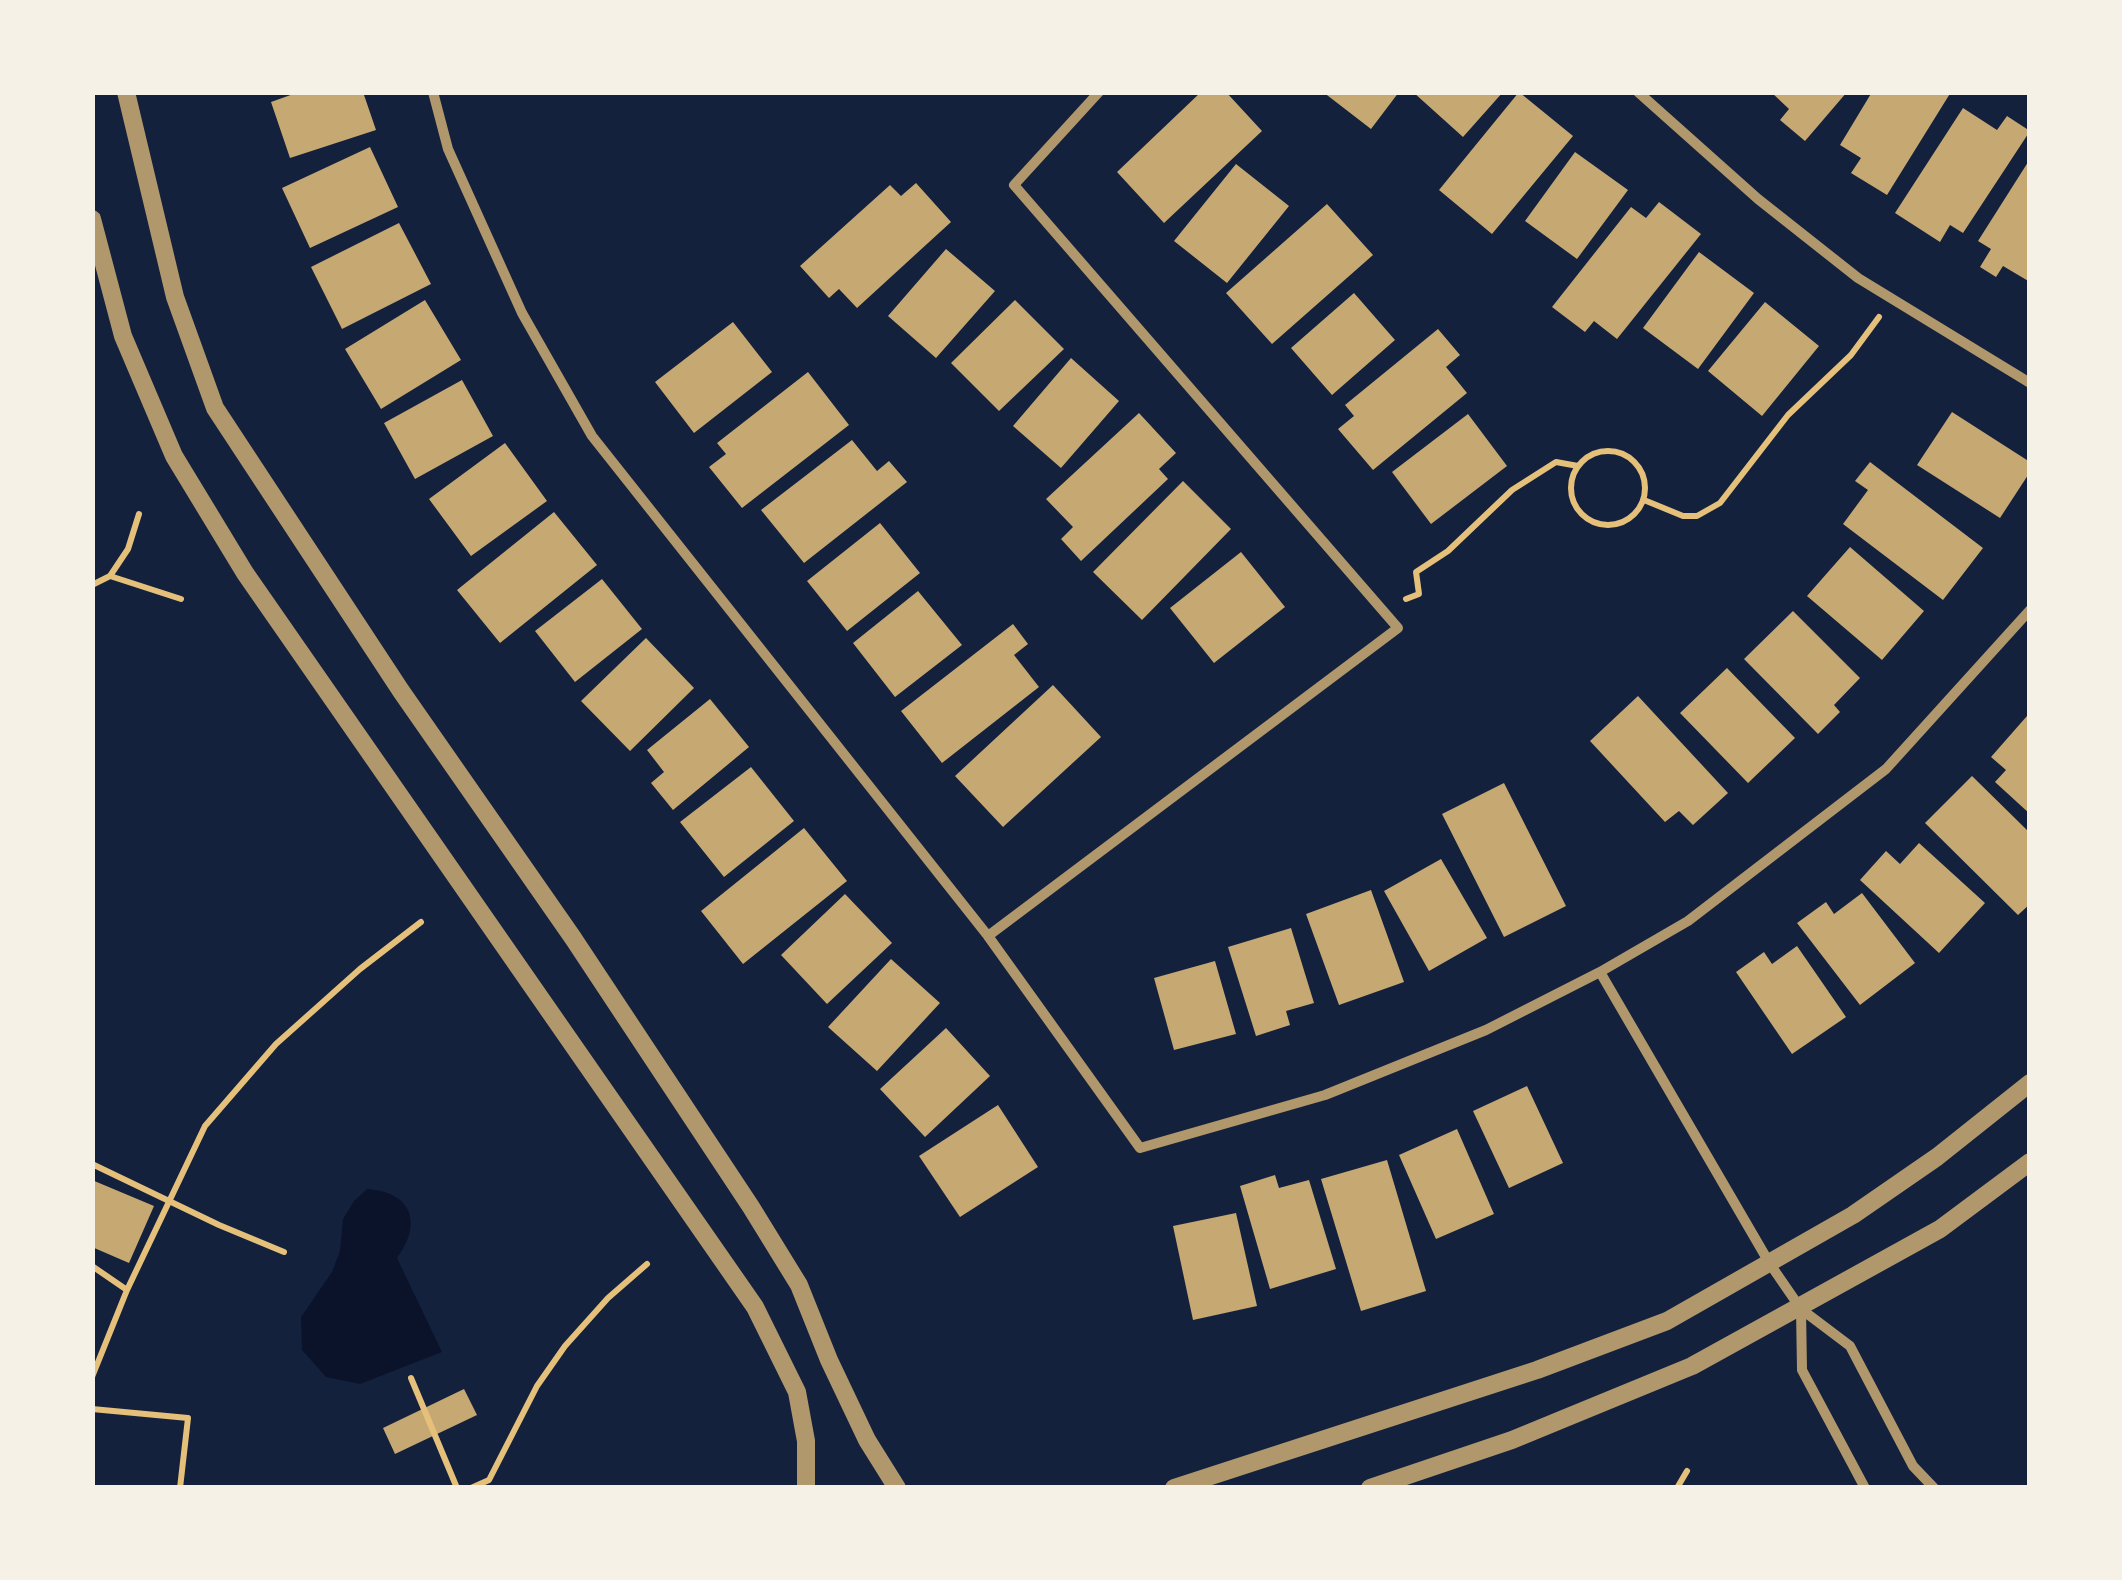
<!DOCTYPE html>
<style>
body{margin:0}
#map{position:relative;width:2122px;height:1580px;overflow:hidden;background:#14213d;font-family:"Golos Text",sans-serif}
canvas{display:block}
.frame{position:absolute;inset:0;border:95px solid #f6f1e7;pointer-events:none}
</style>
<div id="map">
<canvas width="2122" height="1580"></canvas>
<div class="frame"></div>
</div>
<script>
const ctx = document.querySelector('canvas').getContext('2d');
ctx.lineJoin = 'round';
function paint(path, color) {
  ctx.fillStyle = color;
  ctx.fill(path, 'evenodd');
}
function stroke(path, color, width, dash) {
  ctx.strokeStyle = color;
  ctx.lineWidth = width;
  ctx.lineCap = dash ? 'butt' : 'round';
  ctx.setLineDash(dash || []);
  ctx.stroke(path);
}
paint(new Path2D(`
 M367 1189C412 1192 423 1223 397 1258L442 1352 360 1384 326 1377 302 1350 301 1317 332 1272 340 1251 343 1219 354 1201Z`), '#0b132b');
paint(new Path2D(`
 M299 92H363L376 130 290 158 271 102Z
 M1201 92H1226L1262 131 1164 223 1117 172Z
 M1323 92H1399L1371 129Z
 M1413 92H1503L1463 137Z
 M1519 92 1573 136 1492 234 1439 190Z
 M1771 92H1847L1805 141 1780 120 1789 109Z
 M1872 92H1951L1887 195 1851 173 1861 158 1840 145Z
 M1963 108 1997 130 2007 116 2030 131 1963 233 1950 225 1940 242 1895 213Z
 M370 147 398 207 310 248 282 188Z
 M1575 152 1628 190 1577 259 1525 221Z
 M2030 159V282L2003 266 1996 277 1980 267 1991 249 1978 241Z
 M1236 164 1289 206 1227 283 1174 241Z
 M916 183 951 222 857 308 839 289 829 298 800 266 890 185 901 196Z
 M1659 202 1701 234 1617 339 1594 321 1585 332 1552 307 1631 207 1646 218Z
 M1327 204 1373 255 1272 344 1226 293Z
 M399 223 431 284 342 329 311 267Z
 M946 249 995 291 936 358 888 316Z
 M1699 252 1754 293 1698 369 1643 328Z
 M1354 293 1395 340 1332 395 1291 348Z
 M425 300 461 360 381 409 345 349Z
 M1015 300 1064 349 999 411 951 363Z
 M1765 302 1819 346 1762 416 1708 371Z
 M733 322 772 372 694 433 655 382Z
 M1438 329 1460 355 1446 367 1467 393 1373 470 1338 429 1354 416 1345 405Z
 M1071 358 1119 401 1061 468 1013 426Z
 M808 372 849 425 742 508 709 467 726 454 717 443Z
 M462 380 493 436 415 479 384 423Z
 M1952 412 2030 462V472L2000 518 1917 465Z
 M1139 413 1176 453 1159 469 1168 479 1081 561 1061 539 1073 527 1046 499Z
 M1468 414 1507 466 1431 524 1392 472Z
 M852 440 877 471 889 461 907 482 804 563 761 510Z
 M505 443 547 501 471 556 429 499Z
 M1870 462 1983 548 1943 600 1843 524 1868 490 1855 481Z
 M1183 481 1231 529 1142 620 1093 572Z
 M554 512 597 565 500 643 457 590Z
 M880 523 920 573 847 631 807 581Z
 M1850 547 1924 611 1882 660 1807 596Z
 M1241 552 1285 607 1214 663 1170 608Z
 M602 579 642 629 575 682 535 631Z
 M918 591 962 645 895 697 853 643Z
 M1793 611 1860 678 1834 705 1840 712 1818 734 1744 659Z
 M1013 624 1028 644 1014 655 1039 687 942 763 901 711Z
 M646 638 694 688 630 751 581 701Z
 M1727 668 1795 738 1748 783 1680 713Z
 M1053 685 1101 737 1003 827 955 776Z
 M1638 696 1728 793 1693 825 1679 811 1665 822 1590 741Z
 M710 699 749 747 673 810 651 783 664 772 647 750Z
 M2027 716 2030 718V814L1995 782 2006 770 1991 757Z
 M751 767 794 821 724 877 680 822Z
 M1972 776 2030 833V904L2018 915 1925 823Z
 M1504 783 1566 906 1504 937 1442 814Z
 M804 828 847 881 743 964 701 911Z
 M1919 843 1985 903 1939 953 1860 880 1886 851 1900 864Z
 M1441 859 1487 938 1429 971 1384 891Z
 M1371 890 1404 982 1339 1005 1306 914Z
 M1862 893 1915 963 1860 1005 1797 923 1826 902 1834 914Z
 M845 894 892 943 827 1004 781 955Z
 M1291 928 1314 1003 1286 1011 1290 1025 1256 1036 1228 947Z
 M1797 946 1846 1017 1792 1054 1736 972 1764 952 1772 964Z
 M891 959 940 1003 877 1071 828 1027Z
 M1215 961 1236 1034 1174 1050 1154 978Z
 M946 1028 990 1076 925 1137 880 1089Z
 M1527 1086 1563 1163 1509 1188 1473 1111Z
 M998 1105 1038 1167 960 1217 919 1156Z
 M1457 1129 1494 1214 1436 1239 1399 1155Z
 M1387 1160 1426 1291 1361 1311 1321 1179Z
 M1275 1175 1279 1188 1309 1180 1336 1269 1270 1289 1240 1186Z
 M92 1180 154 1206 129 1263 92 1247Z
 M1236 1213 1257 1306 1193 1320 1173 1226Z
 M464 1389 477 1415 395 1454 383 1428Z`), '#c6a872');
stroke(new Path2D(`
 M1571 488a37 37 0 1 1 74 0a37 37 0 1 1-74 0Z
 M1644 500 1683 516H1697L1720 503 1788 415 1851 355 1879 317
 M110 576 128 549 139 514
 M92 585 110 576 181 599
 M1406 599 1419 594 1416 572 1448 551 1512 490 1556 462 1578 466
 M92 1164 219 1225 284 1252
 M92 1266 127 1290
 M92 1377 127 1290 205 1126 276 1044 360 969 421 922
 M411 1378 457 1488
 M92 1409 188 1418 180 1488
 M471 1488 489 1480 537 1386 565 1346 608 1298 647 1264
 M1677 1488 1687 1471`), '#e5c07b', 6);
stroke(new Path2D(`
 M433 92 448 149 522 313 592 436 988 936 1140 1148 1325 1095 1486 1030 1600 972 1688 921 1886 769 2030 610
 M1638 92 1758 199 1858 278 2030 383
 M988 936 1398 628 1014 185 1099 92
 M1600 972 1770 1264 1801 1309 1850 1346 1913 1466 1934 1488
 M1801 1309 1802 1370 1865 1488`), '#b1986c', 10);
stroke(new Path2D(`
 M126 92 175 297 215 408 401 691 573 938 751 1207 799 1285 829 1360 867 1440 897 1488
 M92 219 123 336 174 456 245 573 755 1307 797 1392 806 1441V1488
 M1174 1488 1537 1370 1667 1321 1853 1215 1937 1157 2030 1083
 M1370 1488 1512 1440 1692 1366 1940 1229 2030 1162`), '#b1986c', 18);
</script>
